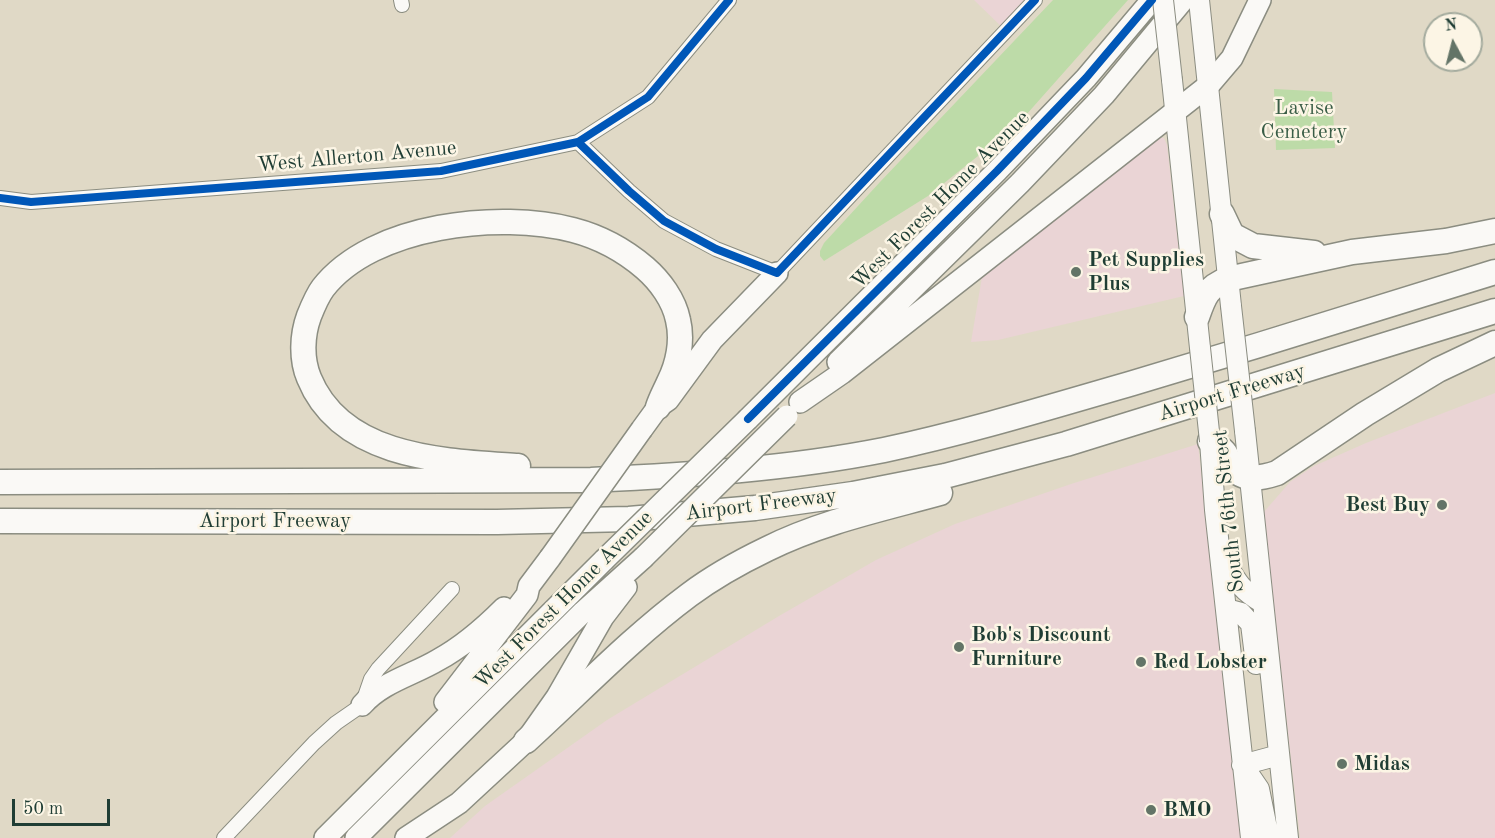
<!DOCTYPE html>
<style>
body{margin:0}
#map{position:relative;width:1495px;height:838px;overflow:hidden;background:#e0d9c6;font-family:"Old Standard TT",serif}
canvas{display:block}
.north{position:absolute;left:1423px;top:12px;width:60px;height:60px;box-sizing:border-box;background:#fcf5e5;border:2px solid #a4ab9e;border-radius:50%;rotate:353deg;font-size:16px;font-weight:700;line-height:24px;text-align:center;color:#1f3d34}
.north::after{content:'';display:block;margin:auto;width:21px;height:27px;background:#637467;clip-path:polygon(50% 0,100% 100%,50% 72%,0 100%)}
.scale{position:absolute;left:12px;top:799px;width:98px;height:27px;box-sizing:border-box;border:3px solid #1f3d34;border-top:0;padding-left:8px;font-size:18px;line-height:21px;white-space:nowrap;color:#1f3d34;-webkit-text-stroke:4px #fcf5e5;paint-order:stroke}
</style>
<div id="map">
<canvas width="1495" height="838"></canvas>
<div class="north">N</div>
<div class="scale">50 m</div>
</div>
<script>
const ctx = document.querySelector('canvas').getContext('2d');
ctx.lineJoin = 'round';
function paint(path, color) {
  ctx.fillStyle = color;
  ctx.fill(path, 'evenodd');
}
function stroke(path, color, width, dash) {
  ctx.strokeStyle = color;
  ctx.lineWidth = width;
  ctx.lineCap = dash ? 'butt' : 'round';
  ctx.setLineDash(dash || []);
  ctx.stroke(path);
}
function label(font, color, halo, rows, align = 'center') {
  ctx.font = font + ' "Old Standard TT",serif';
  ctx.lineWidth = 5;
  ctx.setLineDash([]);
  ctx.textBaseline = 'middle';
  ctx.strokeStyle = halo;
  ctx.fillStyle = color;
  for (const [text, x, y, turn = 0] of rows) {
    ctx.save();
    ctx.translate(x, y);
    ctx.rotate((+turn || 0) * Math.PI / 180);
    ctx.textAlign = isNaN(turn) ? turn : align;
    if (halo) ctx.strokeText(text, 0, 0);
    ctx.fillText(text, 0, 0);
    ctx.restore();
  }
}
paint(new Path2D(`
 M974 0H1035L1006 31Z
 M1158 137 1164 138 1167 145 1184 296 998 340 971 342 983 271Z
 M1495 393V838H1300L1263 513 1290 482 1314 466 1366 443Z
 M1198 444 1242 838H450L485 806 607 720 779 616 876 560 955 524 1071 484Z`), '#ead4d5');
paint(new Path2D(`
 M1053 0H1128L1018 124 928 196 824 261 820 256V251L824 243 880 182Z
 M1274 89 1332 92 1335 148 1276 150Z`), '#bddba8');
const minor = new Path2D(`
 M401 0 402 5
 M578 142 629 191 664 221 716 249 777 273 1035 0
 M0 198 31 202 441 171 578 142 648 97 729 0
 M224 838 314 743 336 723 362 705 371 679 378 669 452 589`);
const secondary = new Path2D(`
 M1199 0 1231 306
 M1172 80 1200 348
 M1245 431 1288 838
 M1210 441 1215 510 1251 838
 M1223 558C1236 580 1240 590 1263 603
 M1226 609 1241 613 1251 624 1256 664
 M1242 765 1279 755
 M1244 767 1259 789 1269 838`);
const primary = new Path2D(`
 M838 362 1020 183 1104 95 1183 0
 M800 402 842 373 1209 85 1232 58 1260 0
 M748 419 997 171 1086 78 1152 0
 M642 429 658 407 668 400 712 340 777 273
 M445 702 527 595 529 586 550 558
 M362 705C382 682 413 675 438 660 462 647 485 627 504 608
 M325 838 604 560
 M356 838 583 612 643 558
 M406 838 459 803 526 741 557 697 603 617 626 587`);
const motorway = new Path2D(`
 M1222 214 1232 235 1253 246 1314 253
 M1197 317C1204 297 1207 287 1228 279L1352 252 1446 241 1495 231
 M1210 441C1215 445 1222 448 1225 453 1228 458 1229 463 1232 467 1244 482 1262 478 1277 473L1365 414 1438 370 1495 343
 M518 466C445 461 342 459 309 378 301 359 302 335 309 316 313 306 317 296 323 288 373 224 500 211 573 230 600 237 624 250 645 268 660 281 674 300 678 320 683 341 678 364 669 382 665 391 661 398 658 407
 M0 482 591 480C689 475 788 469 884 450 968 432 1050 407 1133 383 1254 347 1374 310 1495 272
 M0 521 497 522 629 519 755 508 853 494 945 476 1066 444 1495 311
 M526 741C580 692 630 639 689 595 713 577 740 562 767 549 821 522 882 509 940 493`);
stroke(minor, '#8b8d81', 16);
stroke(secondary, '#8b8d81', 22);
stroke(primary, '#8b8d81', 24);
stroke(motorway, '#8b8d81', 27);
stroke(minor, '#faf9f6', 14);
stroke(secondary, '#faf9f6', 20);
stroke(primary, '#faf9f6', 21);
stroke(motorway, '#faf9f6', 24);
const secondaryBridge = new Path2D(`
 M1163 0 1172 80
 M1231 306 1245 431
 M1200 348 1210 441`);
const primaryBridge = new Path2D(`
 M550 558 642 429
 M643 558 787 416
 M604 560 748 419`);
stroke(secondaryBridge, '#8b8d81', 22, []);
stroke(primaryBridge, '#8b8d81', 24, []);
stroke(secondaryBridge, '#faf9f6', 20);
stroke(primaryBridge, '#faf9f6', 21);
stroke(new Path2D(`
 M578 142 629 191 664 221 716 249 777 273 1035 0
 M0 198 31 202 441 171 578 142 648 97 729 0
 M748 419 997 171 1086 78 1152 0`), '#0057b8', 8);
for (const [x, y, r, color] of [
 [1076,272,6,"#637467"],
 [1442,505,6,"#637467"],
 [959,647,6,"#637467"],
 [1141,662,6,"#637467"],
 [1342,764,6,"#637467"],
 [1151,810,6,"#637467"]
]) {
  const dot = new Path2D();
  dot.arc(x, y, r, 0, 2 * Math.PI);
  ctx.fillStyle = color;
  ctx.fill(dot);
  stroke(dot, '#fcf5e5', 2);
}
label('21px', '#395d46', '#fcf5e5', [
 ["Lavise",1304,108],
 ["Cemetery",1304,132]
]);
label('21px', '#1f3d34', '#fcf5e5', [
 ["West Allerton Avenue",357,157,-5],
 ["West Forest Home Avenue",941,200,-45],
 ["Airport Freeway",1232,393,-17],
 ["Airport Freeway",761,505,-7],
 ["South 76th Street",1229,511,-96],
 ["Airport Freeway",275,521],
 ["West Forest Home Avenue",564,600,-45]
]);
label('bold 21px', '#1f3d34', '#fcf5e5', [
 ["Pet Supplies",1088,260],
 ["Plus",1088,284],
 ["Best Buy",1430,505,"right"],
 ["Bob's Discount",971,635],
 ["Furniture",971,659],
 ["Red Lobster",1153,662],
 ["Midas",1354,764],
 ["BMO",1163,810]
], 'left');
</script>
